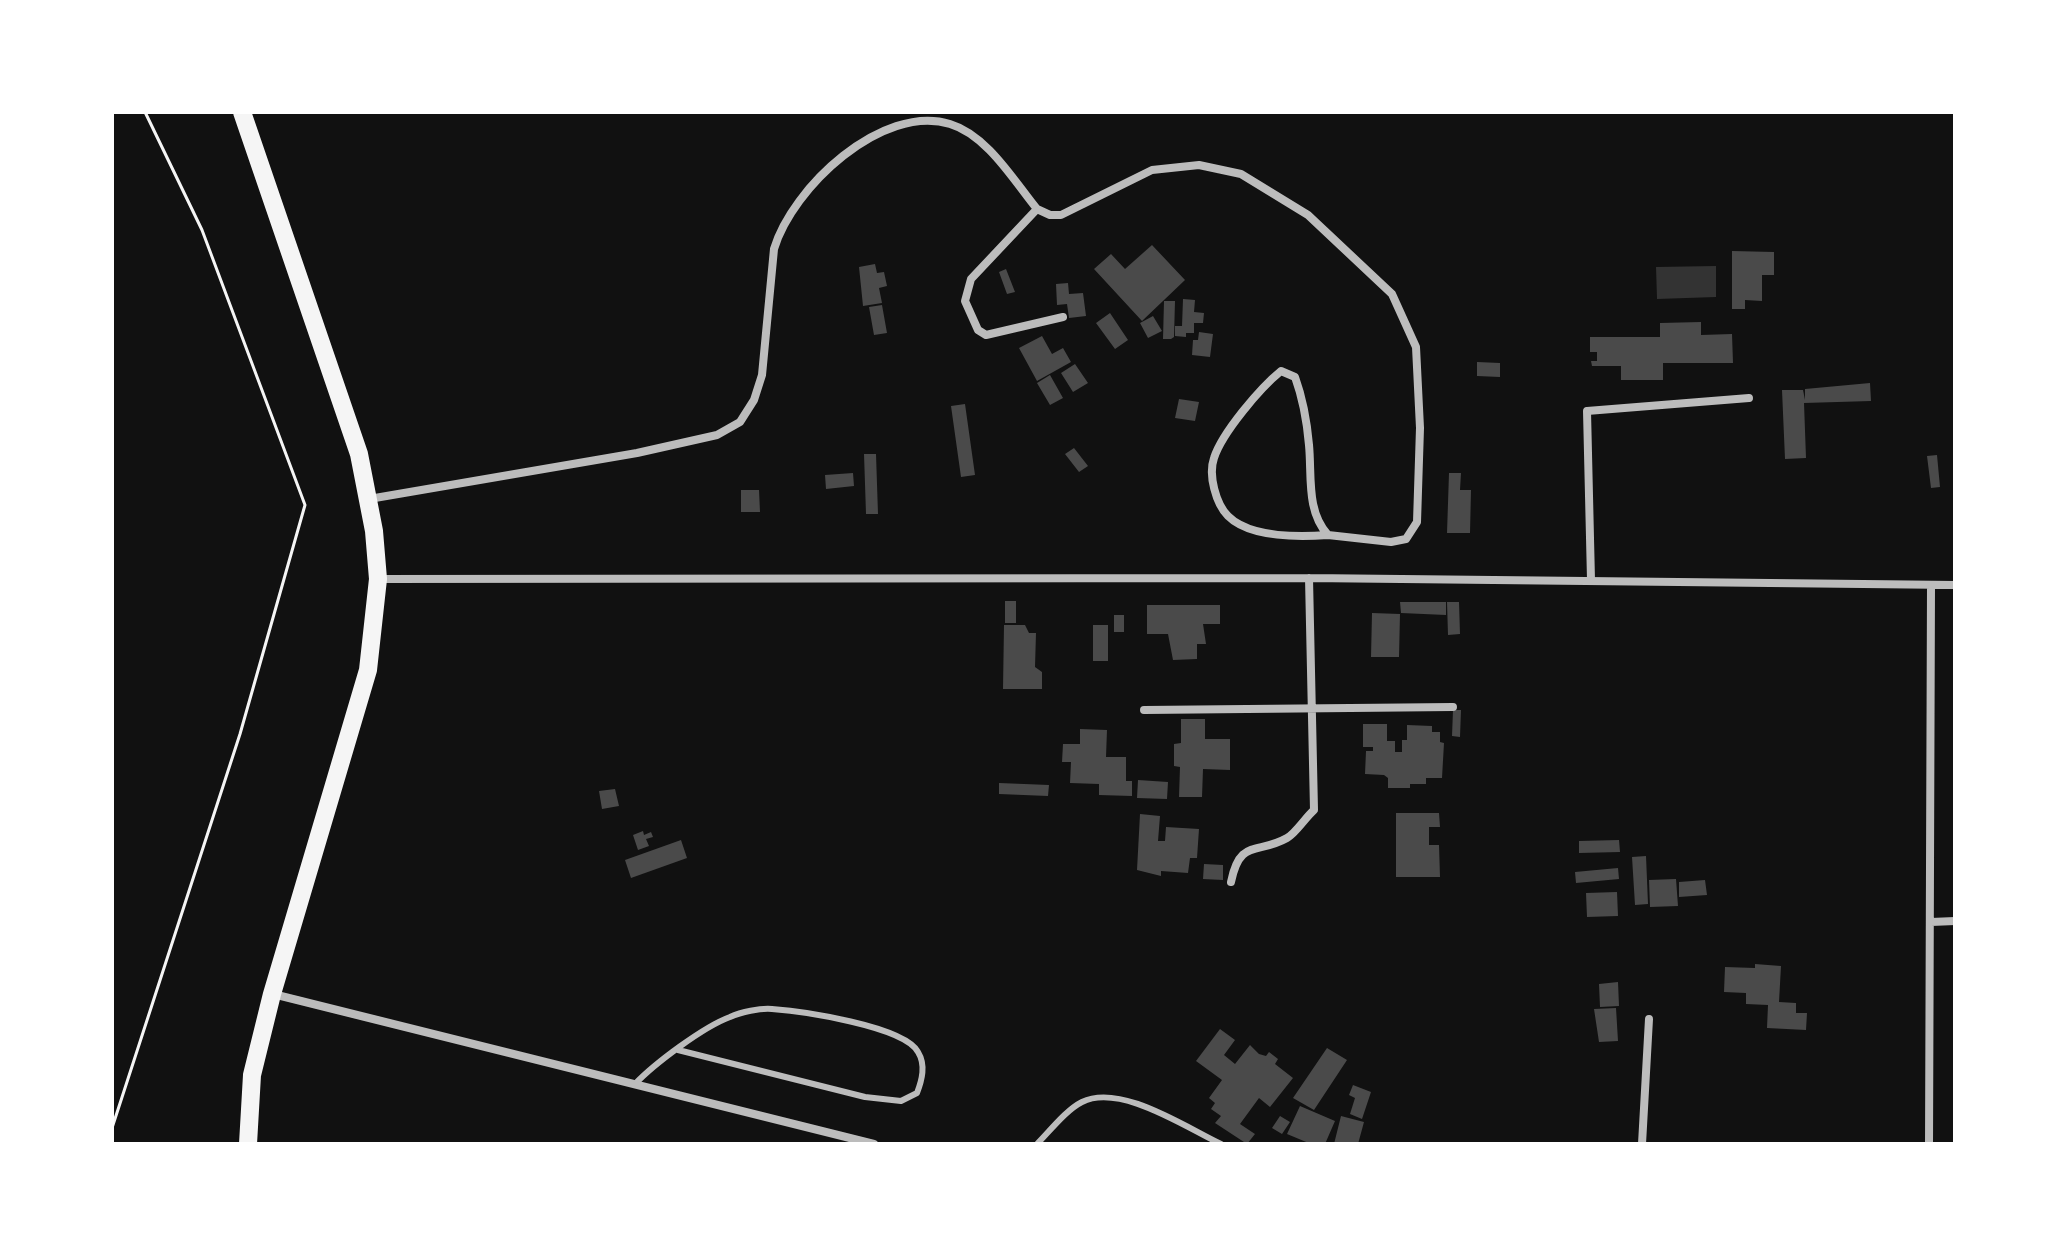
<!DOCTYPE html>
<style>
body{margin:0}
#map{position:relative;width:2067px;height:1256px;overflow:hidden;background:#111;font-family:"Source Sans 3",sans-serif}
canvas{display:block}
.frame{position:absolute;inset:0;border:114px solid #fff;pointer-events:none}
</style>
<div id="map">
<canvas width="2067" height="1256"></canvas>
<div class="frame"></div>
</div>
<script>
const ctx = document.querySelector('canvas').getContext('2d');
ctx.lineJoin = 'round';
function paint(path, color) {
  ctx.fillStyle = color;
  ctx.fill(path, 'evenodd');
}
function stroke(path, color, width, dash) {
  ctx.strokeStyle = color;
  ctx.lineWidth = width;
  ctx.lineCap = dash ? 'butt' : 'round';
  ctx.setLineDash(dash || []);
  ctx.stroke(path);
}
paint(new Path2D(`
 M1716 266V297L1657 299 1656 267Z`), '#333');
paint(new Path2D(`
 M1152 245 1185 280 1142 321 1094 269 1111 254 1125 269Z
 M1732 251 1774 252V275H1762V301L1745 300V309H1732Z
 M875 264 877 273 884 272 887 286 879 288 882 303 863 306 859 267Z
 M1006 269 1015 292 1007 294 999 272Z
 M1068 283 1069 294 1083 293 1086 316 1069 318 1067 304 1057 305 1056 284Z
 M1183 299 1195 300 1194 312 1204 313 1203 323H1194V333H1186V337L1175 336V326H1182Z
 M1164 301H1175L1174 337 1171 339H1163Z
 M882 305 887 333 874 335 869 307Z
 M1110 313 1128 340 1115 349 1096 323Z
 M1153 316 1162 331 1148 338 1140 323Z
 M1701 322V335L1732 334 1733 363H1663V380H1621V366H1592L1591 361H1597V352H1590V337H1660V323Z
 M1199 332 1213 334 1210 357 1192 355 1193 340H1198Z
 M1042 336 1052 354 1063 348 1071 362 1037 381 1019 348Z
 M1477 362 1500 363V377L1477 376Z
 M1075 364 1088 383 1073 392 1061 373Z
 M1050 375 1063 398 1050 405 1037 383Z
 M1870 383 1871 401 1804 403 1806 458 1785 459 1782 390H1803L1805 400V389Z
 M1179 399 1199 402 1195 421 1175 418Z
 M965 404 975 475 961 477 951 406Z
 M1074 448 1088 466 1079 472 1065 454Z
 M864 454H876L878 514H866Z
 M1937 455 1940 487 1931 488 1927 456Z
 M853 473 854 486 826 489 825 475Z
 M1449 473H1461L1460 490H1471L1470 533H1447Z
 M741 490H759L760 512H741Z
 M1005 601H1016V623H1005Z
 M1400 602H1446V615L1401 613Z
 M1447 602H1459L1460 634 1448 635Z
 M1147 605H1220V624H1203L1206 644H1197V659L1173 660 1168 634H1147Z
 M1372 613 1400 614 1399 657H1371Z
 M1114 615H1124V632H1114Z
 M1004 625H1025L1029 633H1036L1035 667 1042 672V689H1003Z
 M1093 625H1108V661H1093Z
 M1453 710H1461L1460 737 1452 736Z
 M1181 719H1205V739H1230V770L1203 769 1202 797H1179L1180 767 1174 766V744L1181 743Z
 M1363 724H1387V741H1395V752H1402V740H1407V725L1432 726V732H1440V742L1444 743 1442 778H1426V784H1410V788H1388V778L1384 775 1365 774 1366 751H1373V747H1363Z
 M1080 729 1107 730 1106 757H1126V781H1132V796L1099 795V784L1070 783 1071 762H1062L1063 744H1080Z
 M1138 780 1168 782 1167 799 1137 798Z
 M999 783 1049 785 1048 796 999 794Z
 M615 789 619 806 602 809 599 791Z
 M1396 813H1439L1440 827H1429V845H1439L1440 877H1396Z
 M1140 814 1160 816 1158 841H1165L1166 827 1199 829 1197 858H1190L1188 873 1161 871V876L1137 870Z
 M643 831 644 835 651 832 653 837 646 839 649 846 638 850 633 835Z
 M681 840 687 858 631 878 625 860Z
 M1619 840 1620 852 1579 853V841Z
 M1646 856 1648 904 1635 905 1632 857Z
 M1204 864 1223 865V880L1203 879Z
 M1618 868 1619 879 1576 883 1575 872Z
 M1676 879 1678 906 1650 907 1649 880Z
 M1705 880 1707 895 1679 897V882Z
 M1617 892 1618 916 1587 917 1586 893Z
 M1755 964 1781 966 1779 1002 1796 1003V1013H1807L1806 1030 1767 1028 1768 1005 1746 1004V993L1724 992 1725 967 1755 968Z
 M1618 982 1619 1006 1600 1007 1599 984Z
 M1616 1008 1618 1041 1599 1042 1594 1009Z
 M1220 1029 1235 1040 1224 1055 1235 1064 1250 1045 1259 1054 1266 1056 1269 1052 1278 1059 1275 1064 1293 1078 1270 1107 1259 1098 1240 1124 1255 1134 1247 1144 1215 1123 1221 1116 1211 1109 1215 1103 1209 1098 1222 1080 1196 1061Z
 M1327 1048 1347 1060 1314 1110 1293 1098Z
 M1353 1085 1371 1092 1362 1119 1350 1114 1355 1098 1349 1095Z
 M1300 1106 1335 1121 1325 1144H1311L1287 1134Z
 M1280 1116 1290 1122 1282 1134 1272 1128Z
 M1341 1116 1364 1122 1358 1144H1334Z`), '#4a4a4a');
stroke(new Path2D(`
 M112 1128 240 734 305 505 202 230 145 112`), '#f5f5f5', 3);
stroke(new Path2D(`
 M635 1084C654 1064 703 1027 730 1017 741 1012 760 1008 772 1009 801 1011 904 1026 918 1052 926 1065 922 1080 917 1093L901 1101 865 1097 678 1050
 M1037 1144C1050 1131 1066 1110 1082 1102 1120 1083 1185 1127 1221 1144`), '#bcbcbc', 6);
stroke(new Path2D(`
 M1037 209 971 279 965 301 978 330 986 335 1063 317
 M369 499 637 453 717 435 740 422 754 400 762 375 774 249C792 188 882 103 950 124 987 135 1014 181 1037 209L1050 215H1061L1152 170 1199 165 1241 174 1308 215 1392 294 1416 347 1420 428 1417 522 1406 539 1391 542 1328 535C1306 511 1312 476 1309 445 1307 422 1303 399 1295 377L1281 371C1260 388 1222 433 1214 458 1208 475 1216 504 1228 516 1250 538 1300 537 1328 535
 M379 579 1309 578 1955 585
 M1591 580 1587 411 1749 398
 M1144 710 1453 707
 M1231 882C1240 838 1257 855 1287 838 1296 833 1305 818 1314 810L1309 578
 M1931 922 1955 921
 M273 994 874 1144
 M1642 1144 1649 1019
 M1929 1144 1931 586`), '#bcbcbc', 8);
stroke(new Path2D(`
 M242 112 359 454 374 531 378 579 368 670 272 994 252 1075 248 1144`), '#f5f5f5', 18);
</script>
